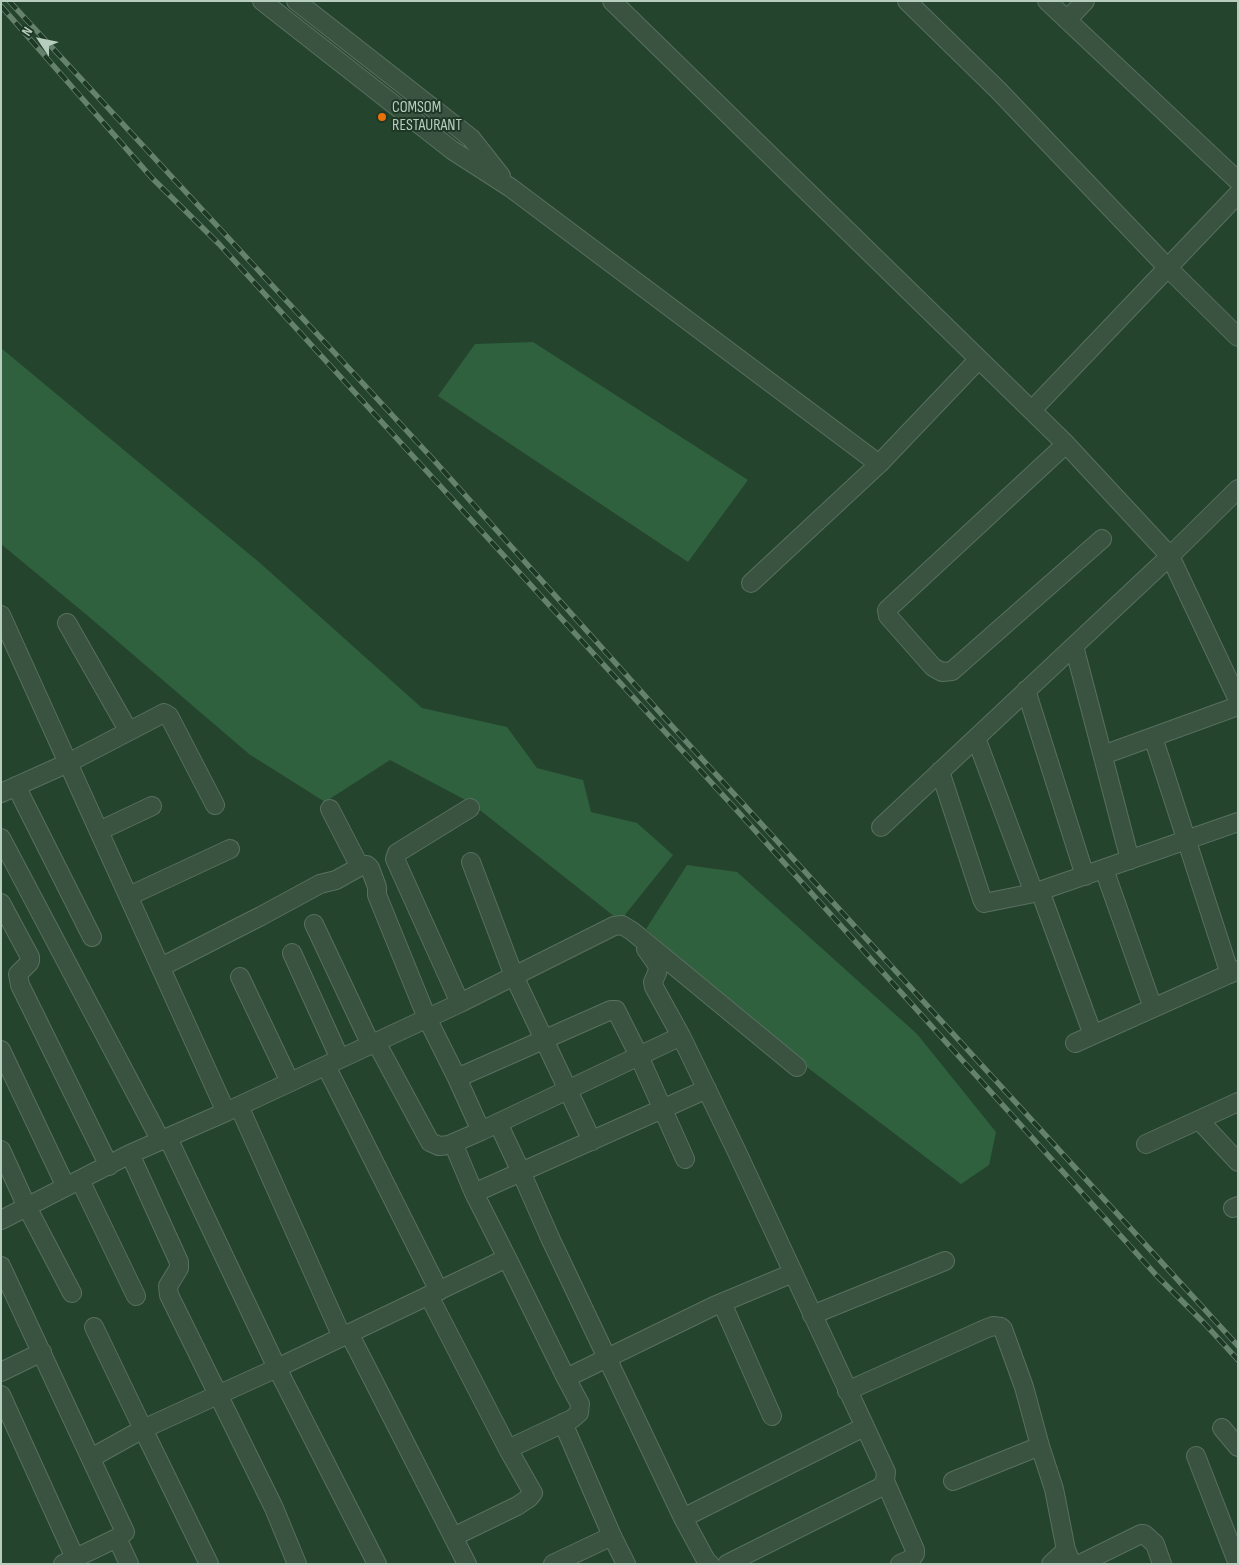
<!DOCTYPE html>
<html>
<head>
<meta charset="utf-8">
<style>
  body { margin:0 }
  #map { position:relative; width:1239px; height:1565px; overflow:hidden; background:#25442d; font-family:"Sofia Sans Condensed",sans-serif }
  canvas { display:block }
  .frame { position:absolute; inset:0; border:2px solid #b7cdbe; pointer-events:none }
  .north { position:absolute; left:15px; top:15px; width:50px; height:50px; -webkit-text-stroke:4px #1e3826; paint-order:stroke; rotate:304deg; font-size:14px; font-weight:700; line-height:20px; text-align:center; color:#b7cdbe }
  .north::after { content:''; display:block; margin:auto; width:18px; height:22px; background:#b7cdbe; clip-path:polygon(50% 0,100% 100%,50% 72%,0 100%) }
</style>
</head>
<body>
<div id="map">
<canvas width="1239" height="1565"></canvas>
<div class="frame"></div>
<div class="north">N</div>
</div>
<script>
const c = document.querySelector('canvas').getContext('2d');
c.lineJoin = 'round';
function fill(path, color) { c.fillStyle = color; c.fill(path, 'evenodd'); }
const toPath = rows => new Path2D(rows.map(r => 'M' + r).join(''));
function trace(path, color, width, dash) { c.strokeStyle = color; c.lineWidth = width; c.lineCap = dash ? 'butt' : 'round'; c.setLineDash(dash || []); c.stroke(path); }
function write(font, color, halo, rows, align = 'center') {
  c.font = font + ' "Sofia Sans Condensed",sans-serif'; c.lineWidth = 4; c.setLineDash([]); c.textBaseline = 'middle'; c.strokeStyle = halo; c.fillStyle = color; for (const [text, x, y, turn = 0] of rows) {
    c.save(); c.translate(x, y); c.rotate((+turn || 0) * Math.PI / 180); c.textAlign = isNaN(turn) ? turn : align; if (halo) c.strokeText(text, 0, 0); c.fillText(text, 0, 0); c.restore();
  }
}
fill(toPath([
  [533,342,748,480,688,562,438,396,475,344],
  [1,348,260,563,422,708,507,727,537,768,583,780,591,812,637,823,673,855,620,921,471,803,390,760,325,802,249,754,88,616,1,544],
  [687,865,737,872,917,1034,996,1132,989,1165,961,1184,787,1052,646,929]
]), '#2f613e');
const minor = toPath([
  [262,1,452,150,511,188,879,464],
  [296,1,471,138,501,176],
  [612,1,1066,444,1170,556,1238,700],
  [907,1,998,90,1167,267,1238,337],
  [1047,1,1238,181],
  [1067,20,1085,1],
  [1032,410,1238,194],
  [1066,444,889,608,887,610,888,616,933,667,942,672,952,671,1102,539],
  [751,583,879,464,979,359],
  [1,615,226,1112],
  [67,623,128,730],
  [1074,646,1130,860],
  [1026,690,1085,876],
  [1153,737,1230,974],
  [976,738,1034,893],
  [1103,755,1238,706],
  [940,771,982,899,984,903,1034,893,1238,822],
  [16,786,92,937],
  [1,793,68,763,164,713,169,716,215,805],
  [330,809,360,867],
  [881,827,1170,556,1238,489],
  [99,831,152,806],
  [1,838,161,1141],
  [471,862,514,976,592,1141],
  [1104,869,1153,1008],
  [1040,891,1093,1035],
  [129,896,230,849],
  [1,903,30,957,30,961,29,963,18,974,20,985,109,1166],
  [314,924,371,1045],
  [646,949,658,966,657,973,653,982,654,987,681,1036,737,1152,886,1472,885,1481,881,1487,727,1564],
  [292,953,340,1059],
  [161,967,261,916,320,884,336,880,363,865,367,865,370,868,377,887,377,895,427,1018,457,1078,481,1131],
  [240,977,290,1082],
  [460,1003,395,859,397,853,470,808],
  [376,1042,430,1142,439,1146,449,1145,481,1131,681,1036],
  [1075,1043,1238,970],
  [1,1050,66,1187],
  [326,1066,439,1291],
  [457,1078,611,1010,616,1010,639,1056,685,1159],
  [239,1106,342,1337],
  [1199,1120,1238,1162],
  [498,1123,521,1172,551,1240,683,1518,707,1562,710,1564],
  [168,1138,277,1368,143,1429,209,1564],
  [453,1143,474,1193],
  [1146,1144,1238,1102],
  [1,1150,27,1207,72,1293],
  [130,1154,179,1262,179,1268,168,1286,169,1295,274,1508,297,1564],
  [80,1180,136,1296],
  [1233,1208,1238,1206],
  [1,1220,130,1154,226,1112,460,1003,614,926,622,925,632,931,797,1067],
  [507,1258,566,1378,580,1404,579,1413,572,1419,508,1449],
  [1,1266,125,1532,117,1538,63,1564],
  [429,1296,508,1449,533,1493,529,1498,517,1506,453,1537],
  [722,1303,772,1416],
  [812,1315,945,1261],
  [349,1333,467,1564],
  [1,1372,42,1352],
  [566,1378,714,1306,793,1273],
  [847,1391,985,1329,993,1326,1001,1327,1003,1329,1024,1387,1040,1446,1054,1489,1066,1550,1072,1564],
  [1,1395,75,1558],
  [563,1423,612,1536],
  [1222,1428,1238,1447],
  [1196,1456,1238,1564],
  [91,1458,143,1429,94,1327],
  [885,1481,915,1550,915,1554,911,1559,900,1564],
  [953,1481,1040,1446],
  [683,1518,864,1427],
  [117,1538,129,1564],
  [377,1564,277,1368,507,1258,474,1193,707,1089],
  [553,1564,612,1536,626,1564],
  [1051,1564,1066,1550],
  [1080,1564,1141,1534,1144,1534,1155,1544,1162,1564]
]);
trace(minor, '#58705f', 20);
trace(minor, '#3a5341', 18);
const rail = toPath([
  [9,1,431,457,672,726,1238,1346],
  [1,6,152,178,219,244,741,815,1157,1276,1204,1323,1238,1360]
]);
trace(rail, '#65826d', 5.5);
trace(rail, '#1e3826', 4, [11]);
for (const [x, y, r, color] of [
  [382,117,5,"#e8710a"]
]) { const dot = new Path2D(); dot.arc(x, y, r, 0, 2 * Math.PI); c.fillStyle = color; c.fill(dot); trace(dot, '#1e3826', 2); }
write('16px', '#b7cdbe', '#1e3826', [
  ["COMSOM",392,108],
  ["RESTAURANT",392,126]
], 'left');
</script>
</body>
</html>
